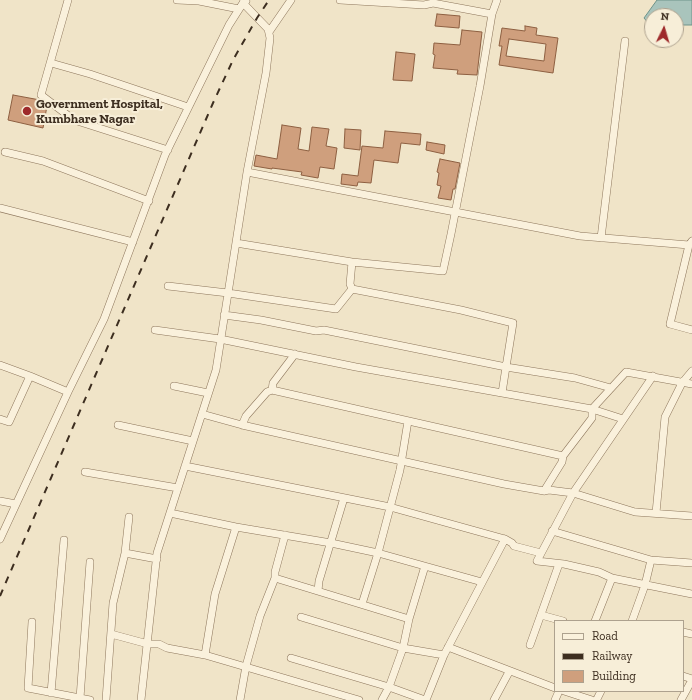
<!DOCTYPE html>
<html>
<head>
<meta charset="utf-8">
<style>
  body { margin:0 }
  #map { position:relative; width:692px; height:700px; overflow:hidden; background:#f0e4c8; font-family:"Zilla Slab",serif }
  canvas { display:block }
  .legend { position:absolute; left:554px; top:620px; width:130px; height:72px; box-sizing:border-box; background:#f7eed8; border:1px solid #ada18e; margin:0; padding:5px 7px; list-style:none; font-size:12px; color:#3d2e20 }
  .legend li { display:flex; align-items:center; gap:8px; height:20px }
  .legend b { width:20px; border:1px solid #ada18e }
  .north { position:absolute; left:644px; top:8px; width:40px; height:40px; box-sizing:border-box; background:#f7eed8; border:1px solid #ada18e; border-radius:50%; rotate:5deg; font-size:11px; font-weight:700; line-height:16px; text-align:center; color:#3d2e20 }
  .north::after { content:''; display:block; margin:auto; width:14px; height:18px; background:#9e2a2b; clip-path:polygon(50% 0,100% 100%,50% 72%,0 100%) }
</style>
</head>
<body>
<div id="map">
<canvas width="692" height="700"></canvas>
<ul class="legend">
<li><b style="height:5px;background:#faf1dc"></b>Road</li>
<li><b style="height:5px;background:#3d2e20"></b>Railway</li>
<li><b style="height:11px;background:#cf9f7d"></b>Building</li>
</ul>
<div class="north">N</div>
</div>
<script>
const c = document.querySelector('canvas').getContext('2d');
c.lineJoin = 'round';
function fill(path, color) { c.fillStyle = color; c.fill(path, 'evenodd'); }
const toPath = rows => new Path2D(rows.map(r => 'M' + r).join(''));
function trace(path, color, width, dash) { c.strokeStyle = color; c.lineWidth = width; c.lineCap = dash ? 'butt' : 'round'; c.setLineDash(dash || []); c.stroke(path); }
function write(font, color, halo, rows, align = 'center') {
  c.font = font + ' "Zilla Slab",serif'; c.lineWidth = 4; c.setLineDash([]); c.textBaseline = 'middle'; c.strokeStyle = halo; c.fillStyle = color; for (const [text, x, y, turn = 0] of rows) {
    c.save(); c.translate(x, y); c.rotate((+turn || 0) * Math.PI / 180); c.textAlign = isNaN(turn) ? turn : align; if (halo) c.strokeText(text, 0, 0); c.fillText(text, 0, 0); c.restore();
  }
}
const water = toPath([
  [657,0,692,0,692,25,676,25,676,16,652,16,652,25,650,25,644,18,657,0]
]);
fill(water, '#a9c4bc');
trace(water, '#6f938a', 1);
const building = toPath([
  [437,14,460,16,459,28,435,26,437,14],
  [525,26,537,28,536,35,558,38,553,73,499,65,502,46,499,46,502,28,525,31,525,26],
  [509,39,546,44,544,61,506,56,509,39],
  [462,30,482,32,477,75,457,74,458,70,433,68,435,55,433,54,434,43,460,45,462,30],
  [396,52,415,54,412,81,393,80,396,52],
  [13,95,40,100,47,106,43,128,8,120,13,95],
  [282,125,301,128,298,149,309,151,312,127,329,129,326,146,337,148,334,169,320,167,318,178,301,175,302,172,272,168,272,169,254,166,256,155,277,159,282,125],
  [345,129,361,130,360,150,344,148,345,129],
  [385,131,421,134,420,145,401,143,398,163,374,160,371,183,358,182,357,186,341,184,342,174,358,176,362,146,383,148,385,131],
  [427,142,445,145,444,154,426,150,427,142],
  [440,159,460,163,455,189,453,189,451,200,438,198,441,186,437,185,439,173,437,172,440,159]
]);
fill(building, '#cf9f7d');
trace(building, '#8d5f41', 1);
const minor = toPath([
  [68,0,41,95,74,120,168,150],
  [177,0,199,1,239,9],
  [340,0,424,5,433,3,492,14,497,0],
  [269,32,291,0],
  [51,63,90,74,188,107],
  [5,152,43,161,149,201],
  [247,172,580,236,689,245],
  [0,208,133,242],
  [601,238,625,41],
  [692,241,689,245,670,324,692,330],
  [236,243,352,262,443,271,451,234,480,86,492,14],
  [352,262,350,284,352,289],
  [168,286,228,293,336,309,352,289],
  [224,315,261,320,316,331,324,330,506,367,513,323,461,310,352,289],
  [155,330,220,339,356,367,592,409,626,372,692,384],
  [0,365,30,376,68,392],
  [653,376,573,493,537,561,564,564,599,572,612,578,692,594],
  [174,386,208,393],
  [272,390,273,383,295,354],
  [502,393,506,367,575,378,611,388],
  [202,414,242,425,504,484,544,491,549,490,573,493,635,512,692,516],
  [0,419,9,422,30,376],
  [118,425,193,441],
  [242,425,246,416,267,392,272,390,563,456],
  [185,466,390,507,505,539,512,543,514,546,541,553],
  [85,472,178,488],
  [544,491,562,462,563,456,592,418,592,409,623,419],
  [0,501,16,504],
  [170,513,236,527,331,543,378,553,482,582],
  [656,513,665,417,682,383,692,371],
  [552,531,651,560,692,563],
  [0,539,68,392,104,319,165,155,229,25,243,3,246,1],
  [125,553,157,559],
  [275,578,409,619],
  [318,591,319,581,344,498],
  [362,604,378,553,400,470,408,421],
  [541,615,563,621],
  [301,617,403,648,444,655],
  [595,621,612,578],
  [632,621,645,585,651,560],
  [32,622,28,688,90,700],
  [683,632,692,634],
  [111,634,148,644,159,644,167,648,205,655,359,700],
  [530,645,559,564],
  [448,647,555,688],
  [205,655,215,594,236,527],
  [291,658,389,687,425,700],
  [683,676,692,679],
  [564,691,592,700],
  [51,693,64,540],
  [80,698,90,562],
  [597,699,601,691],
  [106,700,113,603,125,553,129,517],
  [141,700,157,553,216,370,247,172,266,73,270,38,268,29,243,3,244,0],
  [240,700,246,666,260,616,275,578,275,572,285,535],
  [382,700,389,687,403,648,409,619,425,566],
  [426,700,444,655,505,539],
  [494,700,509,672],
  [555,700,559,691],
  [681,700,692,680]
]);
trace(minor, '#8d765c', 8);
trace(minor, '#faf1dc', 7);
trace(toPath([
  [0,596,213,103,233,60,257,18,269,0]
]), '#3d2e20', 2, [7, 7]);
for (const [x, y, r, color] of [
  [27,111,5,"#9e2a2b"]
]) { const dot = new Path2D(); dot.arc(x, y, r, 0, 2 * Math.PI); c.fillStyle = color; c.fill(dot); trace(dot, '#f7eed8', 1.5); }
write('bold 13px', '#3d2e20', '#f7eed8', [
  ["Government Hospital,",36,104],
  ["Kumbhare Nagar",36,119]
], 'left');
</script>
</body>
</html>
